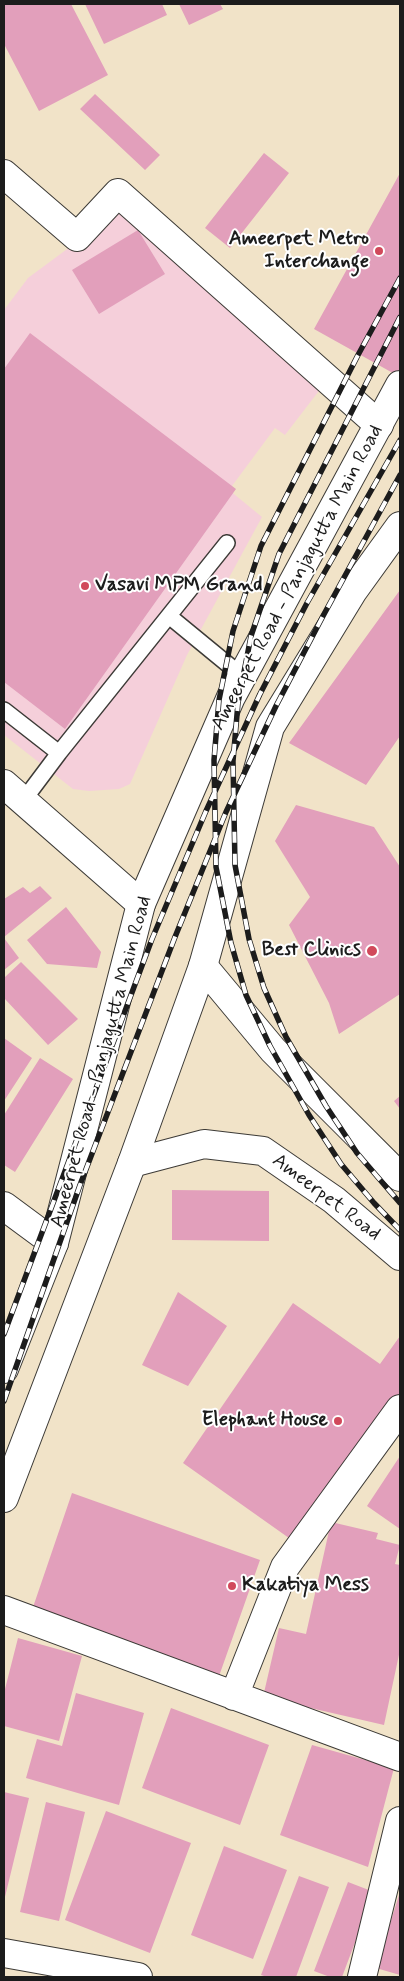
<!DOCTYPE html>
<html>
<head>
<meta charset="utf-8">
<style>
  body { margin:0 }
  #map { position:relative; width:404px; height:1981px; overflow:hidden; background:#f1e3c8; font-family:Mynerve,sans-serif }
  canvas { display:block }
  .frame { position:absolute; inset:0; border:5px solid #1c1c1c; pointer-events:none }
</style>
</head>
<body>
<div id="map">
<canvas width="404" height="1981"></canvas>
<div class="frame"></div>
</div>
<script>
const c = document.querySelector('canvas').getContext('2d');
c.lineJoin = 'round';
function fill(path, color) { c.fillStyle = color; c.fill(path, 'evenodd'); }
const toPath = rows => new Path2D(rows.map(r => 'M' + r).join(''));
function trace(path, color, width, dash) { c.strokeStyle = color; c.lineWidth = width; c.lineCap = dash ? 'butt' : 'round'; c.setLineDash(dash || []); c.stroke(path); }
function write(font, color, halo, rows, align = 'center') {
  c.font = font + ' Mynerve,sans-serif'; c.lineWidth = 4; c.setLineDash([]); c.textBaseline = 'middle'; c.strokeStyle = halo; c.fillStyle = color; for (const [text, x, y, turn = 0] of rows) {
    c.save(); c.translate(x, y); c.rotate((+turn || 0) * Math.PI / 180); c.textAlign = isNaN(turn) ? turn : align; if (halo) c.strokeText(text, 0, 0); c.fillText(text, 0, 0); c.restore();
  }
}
fill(toPath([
  [118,198,325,383,285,435,275,428,229,490,262,517,187,655,130,784,119,789,89,791,73,789,4,735,4,310,28,278,78,241]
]), '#f5cfda');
fill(toPath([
  [4,4,71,4,108,75,39,111,4,44],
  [85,4,162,4,167,15,104,44],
  [179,4,220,4,223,9,189,25],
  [95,94,160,155,145,170,80,109],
  [264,153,289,173,230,248,205,228],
  [400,173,400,377,314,329],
  [138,230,165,274,99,314,72,270],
  [30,333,236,489,65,729,4,682,4,369],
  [400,590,400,736,366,785,289,743],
  [296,805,374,827,400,867,400,994,339,1034,329,1003,289,925,310,897,275,841],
  [40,886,52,898,4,937,4,899,23,887,30,893],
  [66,907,101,952,97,968,47,964,27,940],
  [4,938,19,958,4,970],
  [21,962,78,1019,48,1045,4,998,4,978],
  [4,1038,32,1058,4,1101],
  [40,1058,73,1079,15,1172,4,1165,4,1115],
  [400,1096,400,1109,394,1101],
  [172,1190,269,1191,269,1241,172,1240],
  [178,1292,227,1326,188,1386,142,1365],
  [293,1303,380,1364,400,1336,400,1395,296,1543,183,1463],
  [400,1456,400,1529,367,1506],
  [72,1493,260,1560,218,1679,31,1613],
  [331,1522,378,1533,376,1539,400,1545,395,1564,400,1565,400,1650,384,1725,263,1697,279,1628,306,1634],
  [18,1638,82,1656,59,1741,4,1726,4,1693],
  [76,1693,144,1713,119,1805,26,1778,37,1739,62,1746],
  [171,1708,269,1745,240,1825,142,1788],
  [312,1745,394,1768,368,1867,280,1835],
  [4,1792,29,1798,4,1901],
  [46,1802,85,1812,59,1921,20,1912],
  [106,1811,191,1843,150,1953,65,1920],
  [224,1846,287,1870,253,1959,191,1935],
  [299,1876,329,1887,296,1977,267,1977,261,1975],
  [348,1882,374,1892,342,1977,330,1977,314,1971],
  [400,1892,400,1975,376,1968]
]), '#e29fbb');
const service = toPath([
  [169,616,242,676],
  [4,710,59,753,227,543],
  [23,801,59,753]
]);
const minor = toPath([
  [4,174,77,237,118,193,379,425],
  [4,1206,54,1243],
  [4,1610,400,1757],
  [234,1696,285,1567,400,1409],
  [4,1953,138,1977],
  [362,1977,400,1821]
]);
const tertiary = toPath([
  [4,784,141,904]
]);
const secondary = toPath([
  [203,966,273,1050,400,1177],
  [132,1163,204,1144,263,1151,334,1200,400,1256]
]);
const trunk = toPath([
  [4,1369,54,1243,141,904,231,697,400,385],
  [4,1498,132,1163,203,966,270,727,353,591,400,526]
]);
trace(service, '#3c3a36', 18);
trace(minor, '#3c3a36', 30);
trace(tertiary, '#3c3a36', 30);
trace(secondary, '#3c3a36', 30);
trace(trunk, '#3c3a36', 30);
trace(service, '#fff', 15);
trace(minor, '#fff', 28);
trace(tertiary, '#fff', 28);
trace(secondary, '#fff', 28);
trace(trunk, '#fff', 28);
const rail = toPath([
  [400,278,358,355,261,546,233,631,219,700,214,760,216,867,231,943,246,995,270,1046,309,1115,341,1164,374,1203,400,1230],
  [400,317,279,554,251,636,238,703,233,761,235,865,249,939,264,988,286,1037,326,1106,357,1153,400,1203],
  [4,1334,152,939,206,811,260,694,307,603,400,440],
  [4,1401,80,1185,175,937,226,812,276,706,323,616,400,475]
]);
trace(rail, '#1c1c1c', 5.5);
trace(rail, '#fff', 4, [11]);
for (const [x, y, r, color] of [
  [379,251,5,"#d1495b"],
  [85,586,5,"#d1495b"],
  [372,951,6,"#d1495b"],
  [338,1421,5,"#d1495b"],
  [232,1586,5,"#d1495b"]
]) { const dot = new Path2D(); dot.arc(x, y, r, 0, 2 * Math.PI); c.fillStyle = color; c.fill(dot); trace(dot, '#fff', 2); }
write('bold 20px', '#1c1c1c', '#fff', [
  ["Ameerpet Metro",369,240],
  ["Interchange",369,263],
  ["Vasavi MPM Grand",95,586,"left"],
  ["Best Clinics",361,951],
  ["Elephant House",328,1421],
  ["Kakatiya Mess",242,1586,"left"]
], 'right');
write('20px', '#1c1c1c', '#fff', [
  ["Ameerpet Road - Panjagutta Main Road",298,578,-62],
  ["Ameerpet Road - Panjagutta Main Road",102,1062,-75],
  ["Ameerpet Road",326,1198,37]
]);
</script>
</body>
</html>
